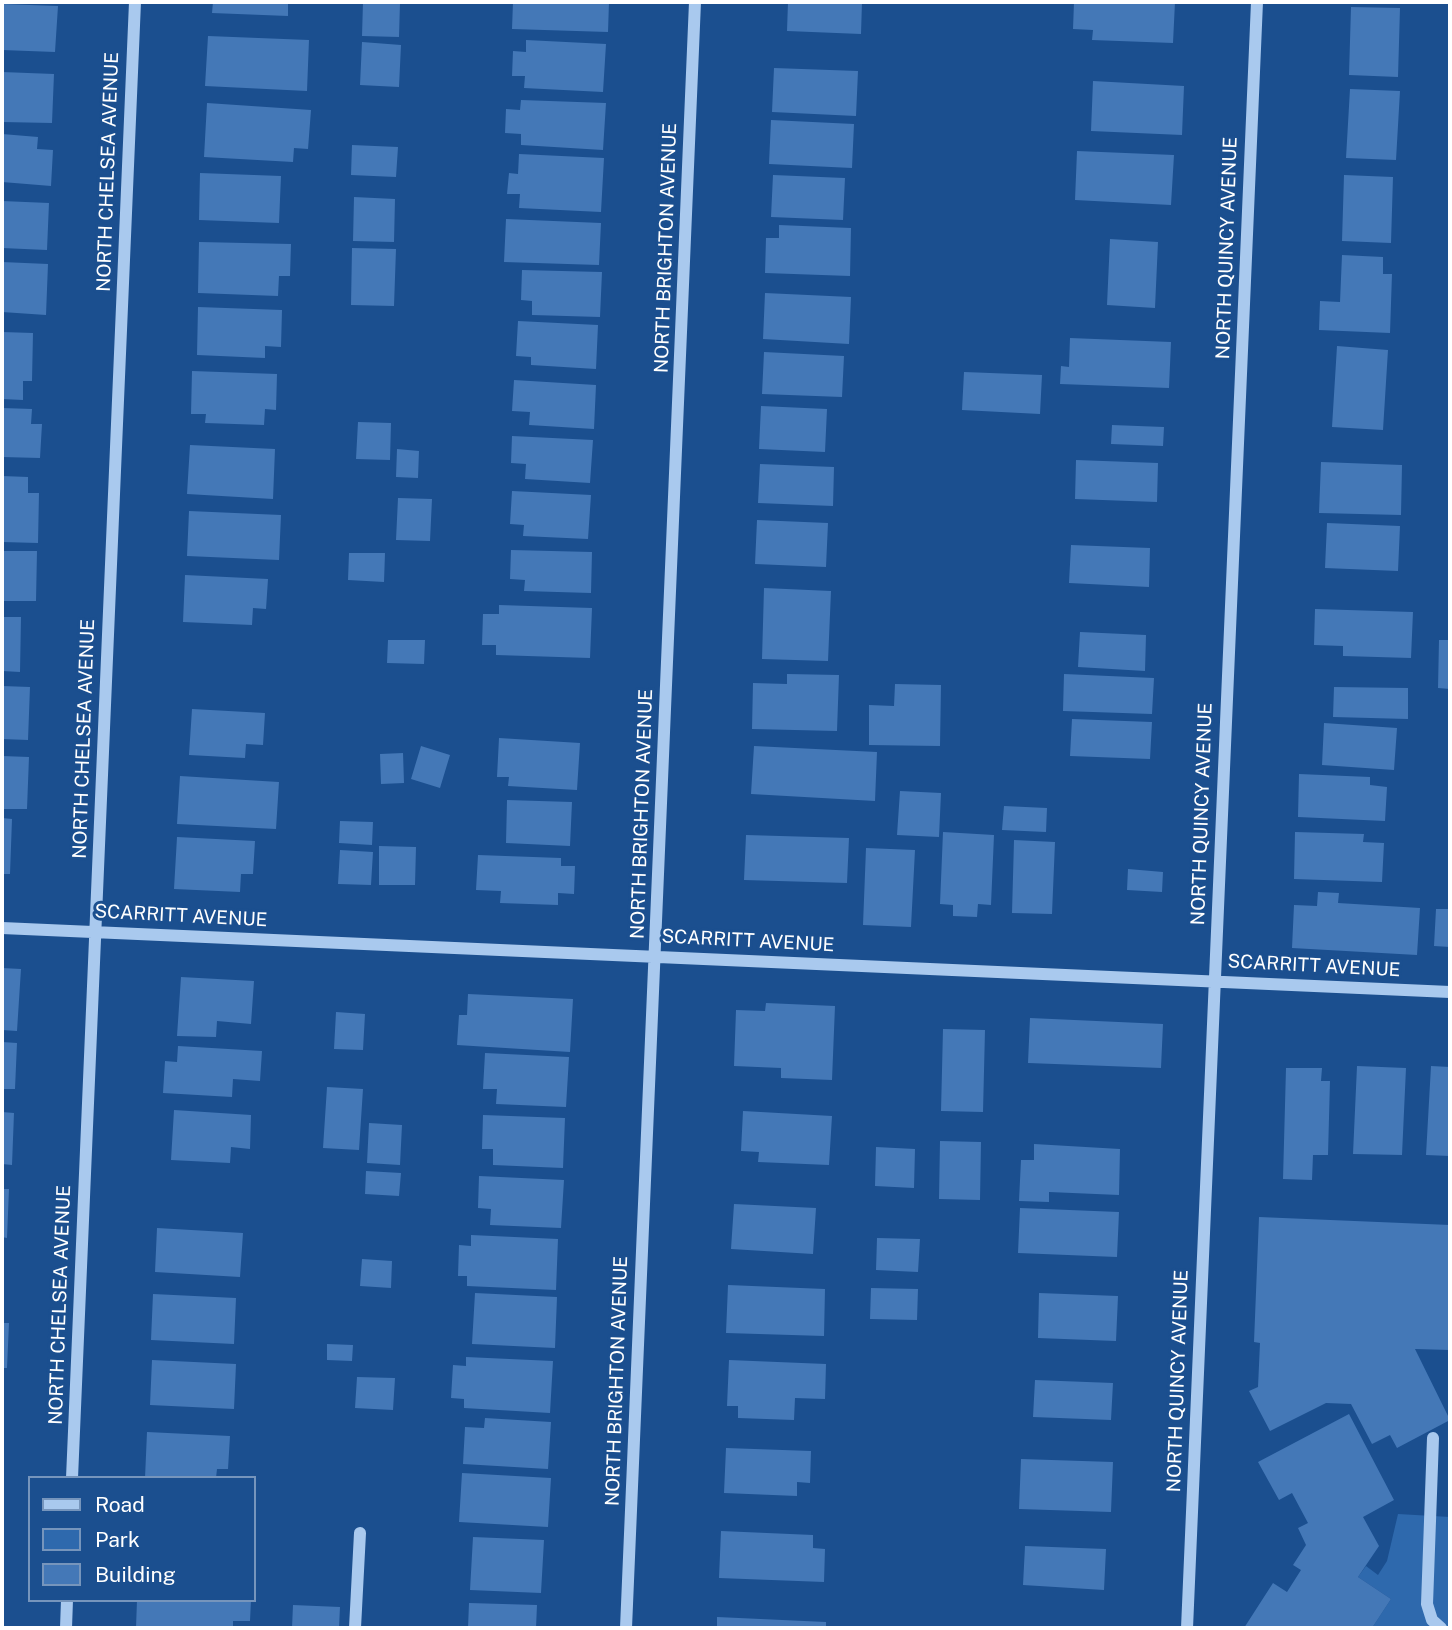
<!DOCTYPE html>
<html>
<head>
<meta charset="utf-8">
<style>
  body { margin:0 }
  #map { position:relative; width:1452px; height:1630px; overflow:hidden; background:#1b4f8f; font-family:"Public Sans",sans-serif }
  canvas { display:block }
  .frame { position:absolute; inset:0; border:4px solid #fff; pointer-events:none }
  .legend { position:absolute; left:28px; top:1476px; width:228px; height:126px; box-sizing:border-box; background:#1b4f8f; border:2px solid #7695bc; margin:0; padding:9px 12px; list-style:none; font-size:21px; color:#fff }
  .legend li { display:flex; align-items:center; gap:14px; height:35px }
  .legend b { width:35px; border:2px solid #7695bc }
</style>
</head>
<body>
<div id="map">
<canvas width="1452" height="1630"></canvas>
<div class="frame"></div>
<ul class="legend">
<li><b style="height:9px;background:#a9c9ee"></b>Road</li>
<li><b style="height:19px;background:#2e69ad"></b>Park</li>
<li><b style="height:19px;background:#4478b7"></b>Building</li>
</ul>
</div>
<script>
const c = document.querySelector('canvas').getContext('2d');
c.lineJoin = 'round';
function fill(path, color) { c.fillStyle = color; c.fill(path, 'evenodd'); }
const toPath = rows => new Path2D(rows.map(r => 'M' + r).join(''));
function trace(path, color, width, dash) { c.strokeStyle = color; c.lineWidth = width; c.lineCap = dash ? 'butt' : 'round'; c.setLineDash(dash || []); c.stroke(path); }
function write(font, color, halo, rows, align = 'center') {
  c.font = font + ' "Public Sans",sans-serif'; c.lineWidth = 6; c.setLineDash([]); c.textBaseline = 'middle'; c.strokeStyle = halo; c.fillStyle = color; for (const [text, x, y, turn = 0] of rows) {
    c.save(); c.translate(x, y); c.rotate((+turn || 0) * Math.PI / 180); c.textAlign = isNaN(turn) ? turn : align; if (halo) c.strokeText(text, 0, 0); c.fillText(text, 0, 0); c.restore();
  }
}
fill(toPath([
  [1398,1514,1450,1517,1450,1628,1372,1628,1391,1599,1358,1577,1366,1566,1378,1575,1387,1561]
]), '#2e69ad');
fill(toPath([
  [213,2,288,2,288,16,212,13],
  [363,2,400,3,399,37,362,36],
  [513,2,609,2,608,32,512,29],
  [788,2,862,2,861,34,787,31],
  [1074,2,1175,2,1173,43,1092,40,1093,30,1073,29],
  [2,4,58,6,55,52,2,50],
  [1351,7,1400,8,1398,77,1349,75],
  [208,36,309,40,307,91,205,86],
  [526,40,606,44,603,92,524,88,525,76,512,76,513,51,526,52],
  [362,42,401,45,399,87,360,85],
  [774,68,858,71,856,116,772,112],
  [2,72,54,74,52,123,2,122],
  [1093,81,1184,86,1182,135,1091,131],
  [1350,89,1400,91,1396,160,1346,158],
  [521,100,606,103,603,150,521,145,521,134,505,133,506,109,520,110],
  [207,103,311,110,308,149,294,148,293,162,204,157],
  [771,120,854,124,852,168,769,164],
  [2,134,38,137,37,149,53,150,51,186,2,182],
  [352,145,398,147,396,177,351,175],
  [1077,151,1174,155,1171,205,1075,200],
  [519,154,604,158,601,212,519,208,520,194,507,194,509,173,518,174],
  [200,173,281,176,279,223,199,220],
  [773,175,845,178,843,220,771,217],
  [1344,175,1393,177,1391,243,1342,241],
  [354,197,395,199,394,242,353,241],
  [2,201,49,203,47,250,2,248],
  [506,219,601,223,599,265,504,262],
  [779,225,851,228,850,276,765,273,766,238,779,238],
  [1110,239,1158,242,1155,308,1107,305],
  [199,242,291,244,290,276,279,276,278,296,198,293],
  [352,248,396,249,394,306,351,305],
  [1342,255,1383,257,1383,274,1392,274,1390,333,1319,330,1320,301,1340,302],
  [2,262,48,264,46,315,2,312],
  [522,270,602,272,600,317,532,315,532,301,521,300],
  [765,293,851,297,849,344,763,339],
  [198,307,282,310,281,347,265,346,265,358,197,355],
  [518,321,598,325,596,369,531,365,531,357,516,356],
  [2,332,33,333,32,381,23,381,23,400,2,399],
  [1070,338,1171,342,1169,388,1060,384,1061,366,1069,367],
  [1337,346,1388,350,1383,430,1332,427],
  [764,352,844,356,842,397,762,394],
  [192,371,277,374,276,410,265,409,264,425,205,423,206,414,191,414],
  [964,372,1042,375,1040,414,962,410],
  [514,380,596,385,594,429,529,425,530,412,512,411],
  [761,406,827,409,825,452,759,449],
  [2,408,32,409,31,424,42,424,40,458,2,457],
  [358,422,391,423,390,460,356,459],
  [1112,425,1164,427,1163,446,1111,444],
  [512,436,593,440,590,483,525,479,526,464,511,463],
  [190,445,275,449,273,499,187,494],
  [397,449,419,451,418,478,396,477],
  [1076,460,1158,463,1157,502,1075,499],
  [1321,462,1402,465,1401,515,1319,513],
  [760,464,834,467,833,506,758,503],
  [2,476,28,477,28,493,39,493,38,543,2,542],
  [512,491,591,495,588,539,523,536,524,525,510,524],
  [398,498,432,499,430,541,396,540],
  [189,511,281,515,279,560,187,556],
  [757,520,828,523,826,567,755,564],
  [1327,523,1400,526,1398,571,1325,568],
  [1071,545,1150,548,1149,587,1069,583],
  [511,550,592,552,591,593,524,591,525,580,510,579],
  [2,551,37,551,36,601,2,601],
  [349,553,385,553,384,582,348,580],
  [185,575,268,579,266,609,253,608,252,625,183,622],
  [764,588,831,591,828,661,762,659],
  [499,605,592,608,590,658,496,655,496,645,482,645,483,614,499,614],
  [1315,609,1413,612,1411,658,1343,656,1343,646,1314,645],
  [2,617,21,617,20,672,2,671],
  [1080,632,1146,635,1145,671,1078,667],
  [388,640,425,640,424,664,387,663],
  [1439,640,1450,640,1450,689,1438,688],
  [787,674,839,675,837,731,752,729,753,683,787,684],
  [1064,674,1154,678,1152,714,1063,711],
  [895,684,941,685,940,746,869,745,869,705,894,706],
  [2,686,30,687,28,740,2,739],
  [1334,687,1408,688,1408,719,1333,717],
  [192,709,265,713,263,745,246,744,245,758,189,755],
  [1072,719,1152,722,1150,759,1070,756],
  [1324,723,1397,728,1394,770,1322,765],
  [499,738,580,743,577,790,508,786,509,777,497,777],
  [421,746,450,755,440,788,411,779],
  [754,746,877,752,875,801,751,794],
  [403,753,404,783,381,784,380,754],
  [2,756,29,757,27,809,2,809],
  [1299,774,1370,777,1370,785,1387,787,1385,821,1298,817],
  [180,776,279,782,276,829,177,824],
  [900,791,941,793,939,837,897,835],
  [507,800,572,802,570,846,506,843],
  [1004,806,1047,808,1046,832,1002,830],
  [2,818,12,819,10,874,2,874],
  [340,821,373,822,372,845,339,843],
  [943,832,994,835,991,905,978,904,977,917,953,916,953,905,940,904],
  [1295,832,1364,834,1363,842,1384,843,1382,882,1294,879],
  [746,835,849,838,847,883,744,880],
  [177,837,255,841,253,874,241,874,240,892,174,889],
  [1014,840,1055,842,1052,914,1012,913],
  [379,846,416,847,415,885,379,885],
  [866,848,915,850,911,927,863,925],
  [340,850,373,852,371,885,338,884],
  [478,855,561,858,561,866,575,866,574,894,558,893,558,905,500,903,501,891,476,890],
  [1128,869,1163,872,1162,892,1127,890],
  [1318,892,1339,893,1338,903,1420,908,1417,955,1292,948,1294,905,1317,906],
  [1436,909,1450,909,1450,947,1434,946],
  [2,968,21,969,17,1031,2,1030],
  [181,977,254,981,251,1024,217,1021,216,1037,177,1036],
  [468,994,573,999,570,1052,457,1045,459,1015,467,1015],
  [766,1003,835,1006,832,1080,781,1078,781,1068,734,1066,736,1010,765,1011],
  [336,1012,365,1014,363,1050,334,1049],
  [1030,1018,1163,1024,1161,1068,1028,1063],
  [943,1029,985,1030,983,1112,941,1111],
  [2,1042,17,1043,15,1089,2,1089],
  [178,1046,262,1051,260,1081,233,1079,232,1097,163,1093,165,1061,177,1062],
  [485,1053,569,1057,566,1107,496,1104,497,1089,483,1089],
  [1357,1066,1406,1068,1402,1155,1353,1154],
  [1431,1066,1450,1067,1450,1156,1426,1155],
  [1286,1068,1322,1068,1321,1081,1330,1081,1328,1155,1313,1155,1312,1180,1283,1179],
  [327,1087,363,1089,359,1150,323,1148],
  [174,1110,251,1115,250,1149,231,1147,230,1163,171,1160],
  [743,1111,832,1116,829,1165,758,1162,759,1152,741,1151],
  [2,1112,14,1113,12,1165,2,1164],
  [483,1115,565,1118,563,1168,493,1165,493,1149,482,1149],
  [369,1123,402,1125,400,1165,367,1163],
  [940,1141,981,1142,980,1200,939,1199],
  [1034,1144,1120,1149,1119,1195,1049,1192,1049,1202,1019,1201,1021,1160,1034,1160],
  [876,1147,915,1149,914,1188,875,1186],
  [366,1171,401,1173,399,1196,365,1194],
  [479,1176,564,1180,561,1228,490,1225,491,1209,478,1208],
  [2,1189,9,1189,7,1238,2,1237],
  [734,1204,816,1208,813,1254,731,1249],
  [1020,1208,1119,1212,1117,1257,1018,1253],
  [1259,1217,1450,1225,1450,1350,1415,1349,1450,1420,1397,1448,1390,1435,1372,1444,1351,1404,1326,1403,1270,1431,1249,1391,1258,1387,1260,1343,1254,1342],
  [157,1228,243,1233,240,1277,155,1272],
  [471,1235,558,1239,556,1290,467,1286,467,1276,458,1276,459,1245,471,1246],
  [877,1238,920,1239,918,1272,876,1270],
  [362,1259,392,1261,391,1288,360,1286],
  [728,1285,825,1289,824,1336,726,1333],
  [871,1288,918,1289,917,1320,870,1319],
  [475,1293,557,1297,555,1348,472,1344],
  [1039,1293,1118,1296,1116,1341,1038,1338],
  [153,1294,236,1298,234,1344,151,1340],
  [2,1323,9,1323,7,1368,2,1368],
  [327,1344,353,1345,352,1361,327,1360],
  [466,1357,553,1361,550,1413,464,1408,464,1399,451,1398,453,1365,466,1366],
  [152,1360,236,1364,234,1409,150,1405],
  [729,1360,826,1364,825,1399,795,1398,794,1420,738,1418,738,1406,727,1406],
  [357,1377,395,1378,393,1410,355,1408],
  [1035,1380,1113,1383,1111,1420,1033,1417],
  [1349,1414,1394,1500,1363,1517,1379,1546,1358,1577,1391,1599,1372,1628,1244,1628,1273,1583,1287,1592,1301,1570,1293,1565,1306,1545,1298,1528,1308,1523,1292,1493,1279,1500,1258,1462],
  [485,1418,551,1422,548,1469,463,1464,465,1427,484,1428],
  [147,1432,230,1436,228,1469,217,1469,216,1478,145,1478],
  [726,1448,811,1451,810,1483,797,1482,797,1496,724,1493],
  [1021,1459,1113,1462,1111,1512,1019,1509],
  [462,1473,551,1478,548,1527,459,1522],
  [721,1531,813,1535,813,1548,825,1549,824,1582,719,1578],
  [473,1537,544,1540,541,1593,470,1590],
  [1025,1546,1106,1549,1104,1590,1023,1585],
  [137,1600,251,1600,250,1621,233,1621,233,1628,136,1628],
  [469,1603,537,1605,536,1628,468,1628],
  [293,1605,340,1607,339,1628,292,1628],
  [717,1617,826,1622,826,1628,717,1628]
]), '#4478b7');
trace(toPath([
  [2,928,1450,992],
  [1433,1438,1427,1604,1432,1620,1441,1628],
  [72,1478,135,2],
  [66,1628,67,1600],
  [355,1628,360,1533],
  [626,1628,695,2],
  [1187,1628,1257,2]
]), '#a9c9ee', 12);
write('19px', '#fff', '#1b4f8f', [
  ["NORTH CHELSEA AVENUE",108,172,-88],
  ["NORTH BRIGHTON AVENUE",666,248,-88],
  ["NORTH QUINCY AVENUE",1227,248,-88],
  ["NORTH CHELSEA AVENUE",84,739,-88],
  ["NORTH BRIGHTON AVENUE",642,814,-88],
  ["NORTH QUINCY AVENUE",1202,814,-88],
  ["SCARRITT AVENUE",181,916,3],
  ["SCARRITT AVENUE",748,941,3],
  ["SCARRITT AVENUE",1314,966,3],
  ["NORTH CHELSEA AVENUE",60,1305,-88],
  ["NORTH BRIGHTON AVENUE",617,1381,-88],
  ["NORTH QUINCY AVENUE",1178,1381,-88]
]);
</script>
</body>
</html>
